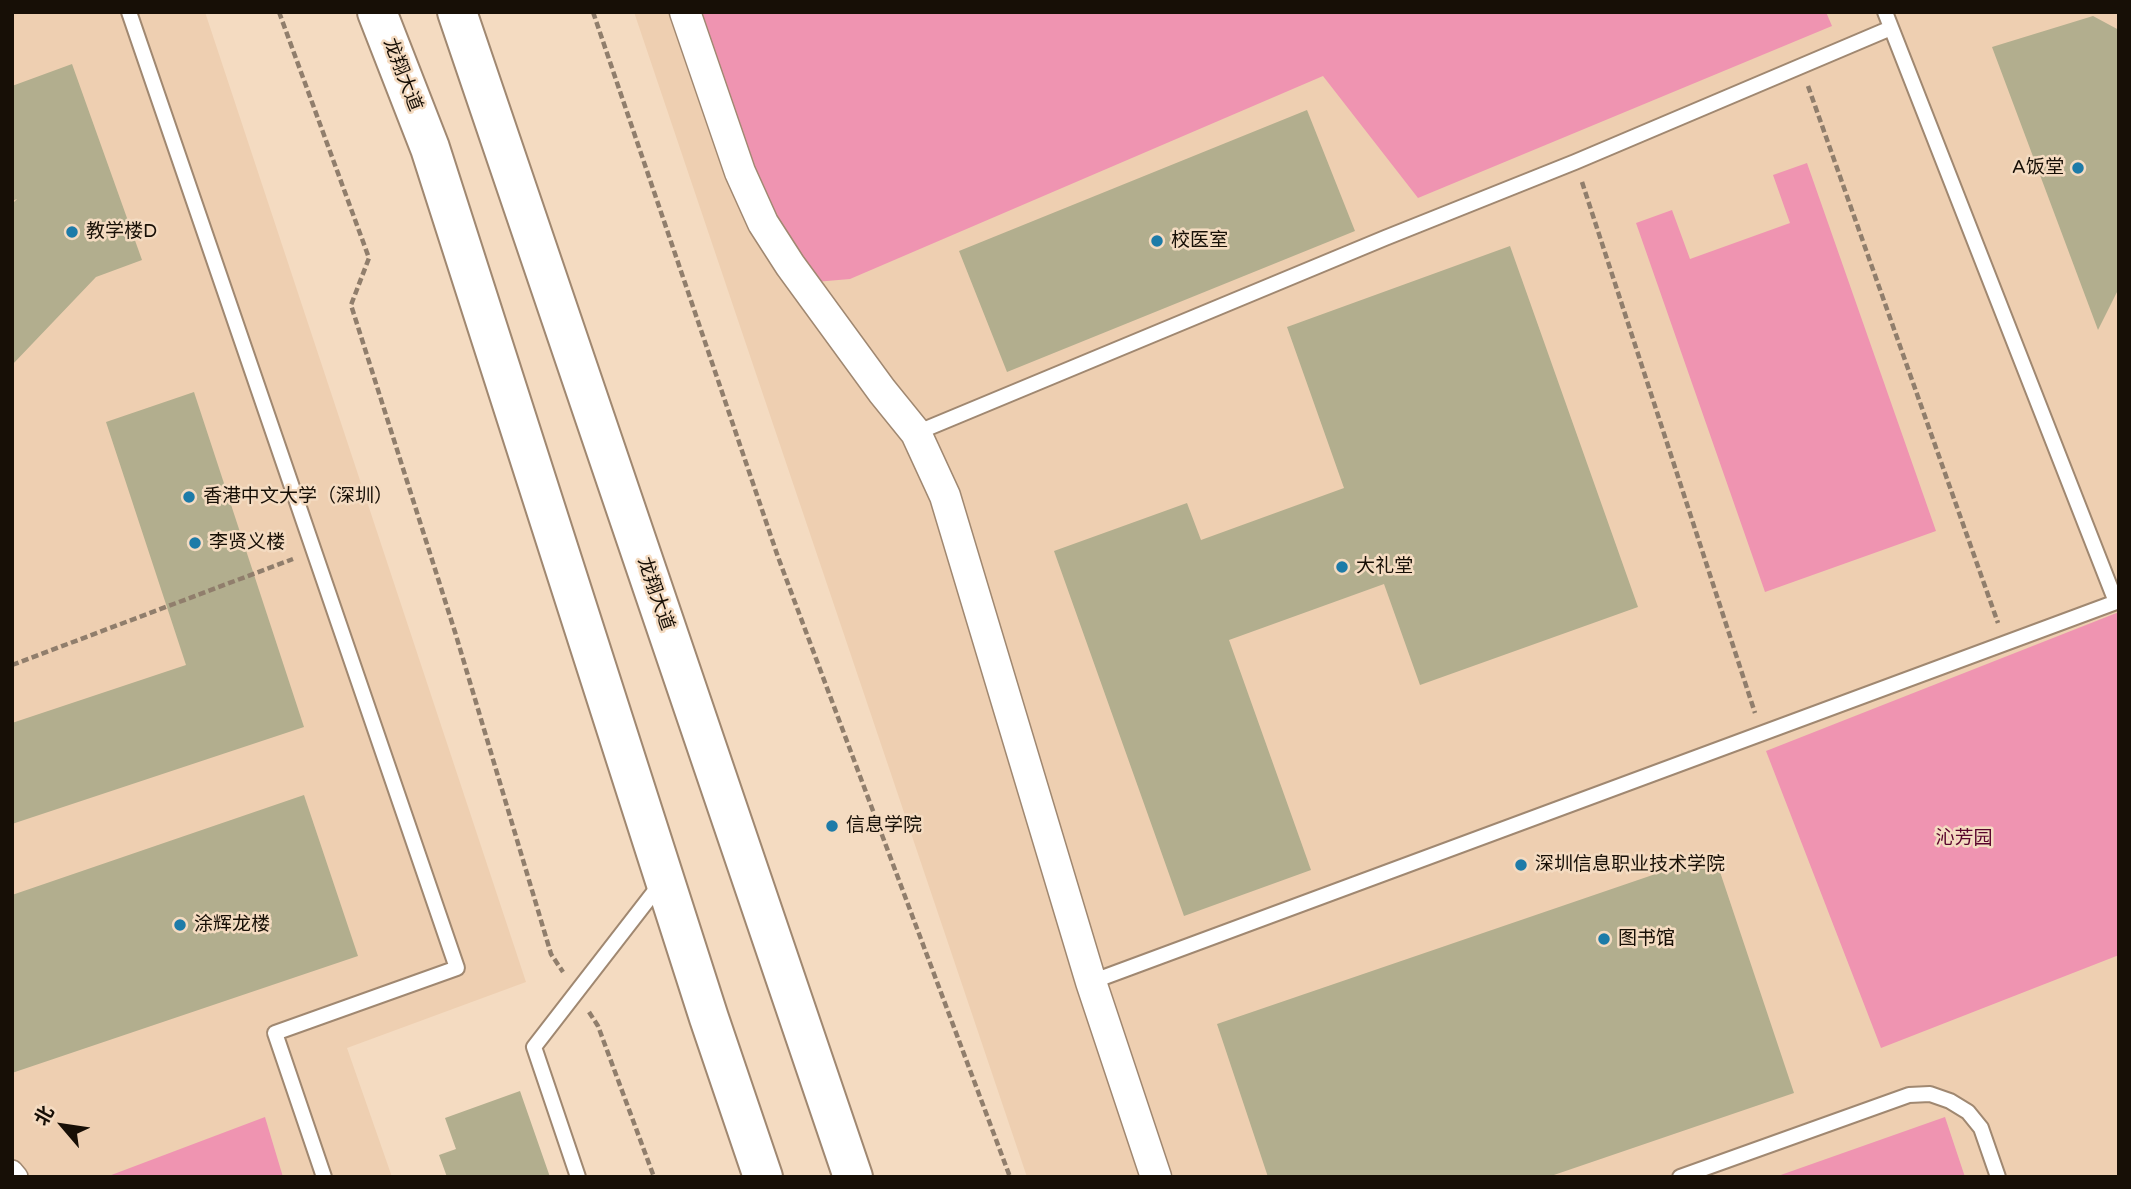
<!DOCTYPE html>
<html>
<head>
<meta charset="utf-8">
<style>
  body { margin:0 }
  #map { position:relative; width:2131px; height:1189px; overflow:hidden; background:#f4dbc1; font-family:"Varela Round","Noto Sans SC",sans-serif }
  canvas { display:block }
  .frame { position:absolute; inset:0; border:14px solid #170f06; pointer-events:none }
  .north { position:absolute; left:28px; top:1091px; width:70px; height:70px; -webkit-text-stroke:5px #f4dbc1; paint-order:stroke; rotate:299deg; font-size:19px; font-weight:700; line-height:28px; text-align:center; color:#170f06 }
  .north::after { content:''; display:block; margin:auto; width:24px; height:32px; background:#170f06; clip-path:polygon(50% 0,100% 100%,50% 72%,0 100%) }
</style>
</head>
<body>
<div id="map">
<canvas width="2131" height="1189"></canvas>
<div class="frame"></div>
<div class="north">北</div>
</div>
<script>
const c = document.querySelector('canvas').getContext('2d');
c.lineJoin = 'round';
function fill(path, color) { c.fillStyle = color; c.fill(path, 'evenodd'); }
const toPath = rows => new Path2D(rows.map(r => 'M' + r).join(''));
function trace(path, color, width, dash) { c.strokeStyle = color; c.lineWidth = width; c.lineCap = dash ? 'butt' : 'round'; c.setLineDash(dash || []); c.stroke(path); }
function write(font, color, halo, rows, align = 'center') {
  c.font = font + ' "Varela Round","Noto Sans SC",sans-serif'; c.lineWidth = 5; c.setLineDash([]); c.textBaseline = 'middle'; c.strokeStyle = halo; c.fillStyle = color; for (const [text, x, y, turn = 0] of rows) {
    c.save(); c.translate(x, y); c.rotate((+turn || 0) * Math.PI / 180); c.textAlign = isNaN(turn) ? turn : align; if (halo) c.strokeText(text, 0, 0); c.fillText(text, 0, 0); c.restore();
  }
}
fill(toPath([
  [12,12,205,12,526,982,347,1048,392,1177,12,1177],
  [634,12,2119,12,2119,1177,1027,1177]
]), '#eecfb1');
fill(toPath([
  [693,12,1826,12,1832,26,1418,198,1323,76,850,279,815,282,792,253,764,193],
  [1807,163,1936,531,1765,592,1636,223,1672,210,1690,259,1790,223,1773,175],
  [2119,612,2119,955,1881,1048,1766,751],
  [265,1117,283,1177,106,1177],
  [1945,1117,1965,1177,1775,1177]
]), '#ef94b1');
fill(toPath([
  [2093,16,2119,30,2119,288,2098,330,1992,47],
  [72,64,142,260,96,277,12,365,12,204,17,199,12,201,12,86],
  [1307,110,1355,231,1007,372,959,251],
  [1510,246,1638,607,1420,685,1384,584,1229,640,1311,870,1184,916,1054,551,1187,503,1201,540,1344,488,1287,327],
  [194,392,304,727,12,824,12,723,186,665,106,422],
  [304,795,358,956,12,1073,12,895],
  [1714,854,1794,1093,1548,1177,1268,1177,1217,1024],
  [520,1091,550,1177,447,1177,439,1155,456,1149,445,1118]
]), '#b2ae8e');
const service = toPath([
  [129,12,457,968,275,1033,324,1177],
  [1885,12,2116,602],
  [916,433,1385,238,1575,162,1891,28],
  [1091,982,2119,601],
  [578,1177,534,1047,661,883],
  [1680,1177,1909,1095,1930,1094,1950,1101,1968,1112,1981,1128,1998,1177]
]);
const pedestrian = toPath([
  [12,1171,17,1177]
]);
const minor = toPath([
  [685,12,740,172,763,223,790,265,882,391,916,433,945,496,1091,982,1156,1177]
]);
const primary = toPath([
  [377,12,430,148,709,1018,763,1177],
  [457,12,853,1177]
]);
trace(service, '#a08871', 18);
trace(pedestrian, '#a08871', 24);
trace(minor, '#a08871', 33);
trace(primary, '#a08871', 42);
trace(toPath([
  [279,12,369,258,351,305,455,632,551,954,563,972],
  [593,12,778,557,1010,1177],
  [1808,86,1998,623],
  [1582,182,1755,713],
  [12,665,293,559],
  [589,1012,598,1026,654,1177]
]), '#907e6c', 4.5, [7, 3.5]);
trace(service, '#fff', 14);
trace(pedestrian, '#fff', 21);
trace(minor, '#fff', 30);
trace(primary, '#fff', 38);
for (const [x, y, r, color] of [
  [2078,168,7,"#1d7ba8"],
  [72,232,7,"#1d7ba8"],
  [1157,241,7,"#1d7ba8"],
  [189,497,7,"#1d7ba8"],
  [195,543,7,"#1d7ba8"],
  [1342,567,7,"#1d7ba8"],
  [832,826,7,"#1d7ba8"],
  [1521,865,7,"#1d7ba8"],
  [180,925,7,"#1d7ba8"],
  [1604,939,7,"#1d7ba8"]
]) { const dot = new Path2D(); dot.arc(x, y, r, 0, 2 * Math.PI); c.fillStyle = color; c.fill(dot); trace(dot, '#f4dbc1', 2.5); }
write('19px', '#170f06', '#f4dbc1', [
  ["龙翔大道",402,75,69],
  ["龙翔大道",655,594,71]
]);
write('19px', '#170f06', '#f4dbc1', [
  ["A饭堂",2064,168,"right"],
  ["教学楼D",86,232],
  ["校医室",1171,241],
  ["香港中文大学（深圳）",203,497],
  ["李贤义楼",209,543],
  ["大礼堂",1356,567],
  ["信息学院",846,826],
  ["深圳信息职业技术学院",1535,865],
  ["涂辉龙楼",194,925],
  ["图书馆",1618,939]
], 'left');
write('19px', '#58022b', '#f4dbc1', [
  ["沁芳园",1964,839]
]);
</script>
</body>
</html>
